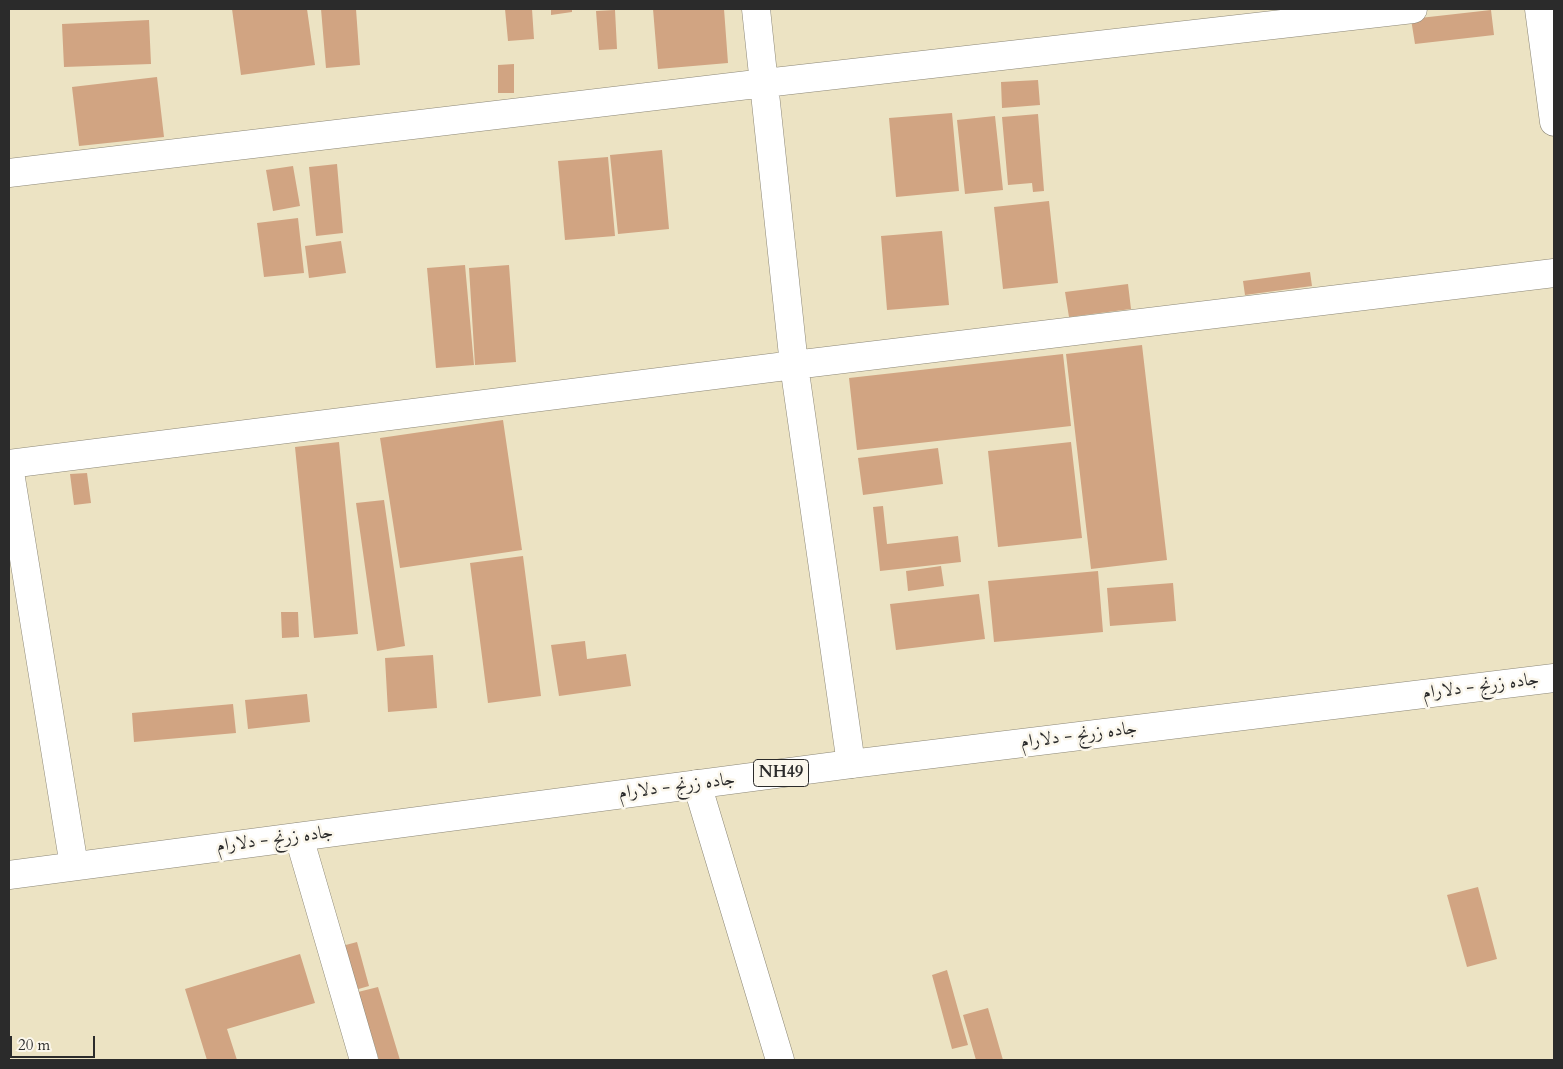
<!DOCTYPE html>
<html>
<head>
<meta charset="utf-8">
<style>
  body { margin:0 }
  #map { position:relative; width:1563px; height:1069px; overflow:hidden; background:#ece3c3; font-family:Cardo,serif }
  canvas { display:block }
  .frame { position:absolute; inset:0; border:10px solid #2b2b2b; pointer-events:none }
  .scale { position:absolute; left:10px; top:1036px; width:85px; height:22px; box-sizing:border-box; border:2px solid #2b2b2b; border-top:0; padding-left:6px; font-size:15px; line-height:18px; white-space:nowrap; color:#2b2b2b; -webkit-text-stroke:4px #fbf7ec; paint-order:stroke }
</style>
</head>
<body>
<div id="map">
<canvas width="1563" height="1069"></canvas>
<div class="frame"></div>
<div class="scale">20 m</div>
</div>
<script>
const c = document.querySelector('canvas').getContext('2d');
c.lineJoin = 'round';
function fill(path, color) { c.fillStyle = color; c.fill(path, 'evenodd'); }
const toPath = rows => new Path2D(rows.map(r => 'M' + r).join(''));
function trace(path, color, width, dash) { c.strokeStyle = color; c.lineWidth = width; c.lineCap = dash ? 'butt' : 'round'; c.setLineDash(dash || []); c.stroke(path); }
function write(font, color, halo, rows, align = 'center') {
  c.font = font + ' Cardo,Amiri,serif'; c.lineWidth = 5; c.setLineDash([]); c.textBaseline = 'middle'; c.strokeStyle = halo; c.fillStyle = color; for (const [text, x, y, turn = 0] of rows) {
    c.save(); c.translate(x, y); c.rotate((+turn || 0) * Math.PI / 180); c.textAlign = isNaN(turn) ? turn : align; if (halo) c.strokeText(text, 0, 0); c.fillText(text, 0, 0); c.restore();
  }
}
fill(toPath([
  [232,9,307,9,315,65,241,75],
  [321,9,356,9,360,65,326,68],
  [505,9,532,9,534,39,508,41],
  [551,9,572,9,572,12,551,15],
  [653,9,724,9,728,63,658,69],
  [615,10,617,49,599,50,596,11],
  [1491,10,1494,35,1415,44,1411,19],
  [149,20,151,64,64,67,62,24],
  [514,64,514,93,498,93,498,65],
  [157,77,164,137,79,146,72,87],
  [1038,80,1040,105,1002,108,1001,82],
  [952,113,959,191,896,197,889,118],
  [1038,114,1044,191,1033,192,1032,183,1008,185,1002,117],
  [995,116,1003,190,965,194,957,120],
  [662,150,669,229,618,234,610,155],
  [608,157,615,236,565,240,558,161],
  [337,164,343,233,316,236,309,167],
  [293,166,300,206,273,211,266,170],
  [1049,201,1058,283,1003,289,994,207],
  [298,218,304,273,264,277,257,223],
  [942,231,949,305,887,310,881,236],
  [341,241,346,273,309,278,305,246],
  [465,265,474,365,436,368,427,268],
  [509,265,516,362,475,365,469,268],
  [1310,272,1312,286,1245,295,1243,281],
  [1128,284,1131,309,1069,317,1065,292],
  [1142,345,1167,560,1091,569,1066,354],
  [1063,354,1071,426,857,450,849,378],
  [503,420,522,550,400,568,380,438],
  [339,442,358,634,314,638,295,447],
  [1071,442,1082,538,998,547,988,451],
  [938,448,943,484,863,495,858,458],
  [87,473,91,503,74,505,70,474],
  [384,500,405,646,377,651,356,503],
  [883,506,887,544,958,536,961,562,880,571,873,507],
  [523,556,541,696,488,703,470,563],
  [941,566,944,586,908,591,906,571],
  [1098,571,1103,632,994,642,988,581],
  [1173,583,1176,621,1110,626,1107,588],
  [979,594,985,639,896,650,890,604],
  [281,612,298,612,299,637,282,638],
  [585,641,587,659,626,654,631,686,559,696,551,645],
  [433,655,437,708,388,712,385,658],
  [307,694,310,722,248,729,245,700],
  [233,704,236,733,134,742,132,713],
  [1478,887,1497,959,1467,967,1447,895],
  [357,942,369,986,355,990,342,946],
  [300,954,315,1003,227,1029,237,1060,207,1060,185,989],
  [947,970,968,1045,952,1049,932,975],
  [378,987,400,1060,379,1060,358,992],
  [988,1008,1003,1060,976,1060,963,1015]
]), '#d1a482');
const minor = toPath([
  [756,9,794,365,851,764],
  [1539,9,1554,122],
  [9,173,765,83,1413,9],
  [9,464,794,365,1554,273],
  [9,466,74,866],
  [697,784,780,1060],
  [299,837,364,1060]
]);
const highway = toPath([
  [9,875,851,764,1554,678]
]);
trace(minor, '#8c8777', 29);
trace(highway, '#8c8777', 29);
trace(minor, '#fff', 28);
trace(highway, '#fff', 28);
for (const [x, y, w] of [
  [781,773,55]
]) { const box = new Path2D(); box.roundRect(x - w / 2, y - 13.5, w, 27, 4); c.fillStyle = '#fbf7ec'; c.fill(box); trace(box, '#2b2b2b', 1); }
write('bold 16px', '#2b2b2b', null, [
  ["NH49",781,773]
]);
write('18px', '#2b2b2b', '#fbf7ec', [
  ["جاده زرنج - دلارام",1481,687,-7],
  ["جاده زرنج - دلارام",1079,736,-7],
  ["جاده زرنج - دلارام",677,787,-7],
  ["جاده زرنج - دلارام",275,840,-7]
]);
</script>
</body>
</html>
